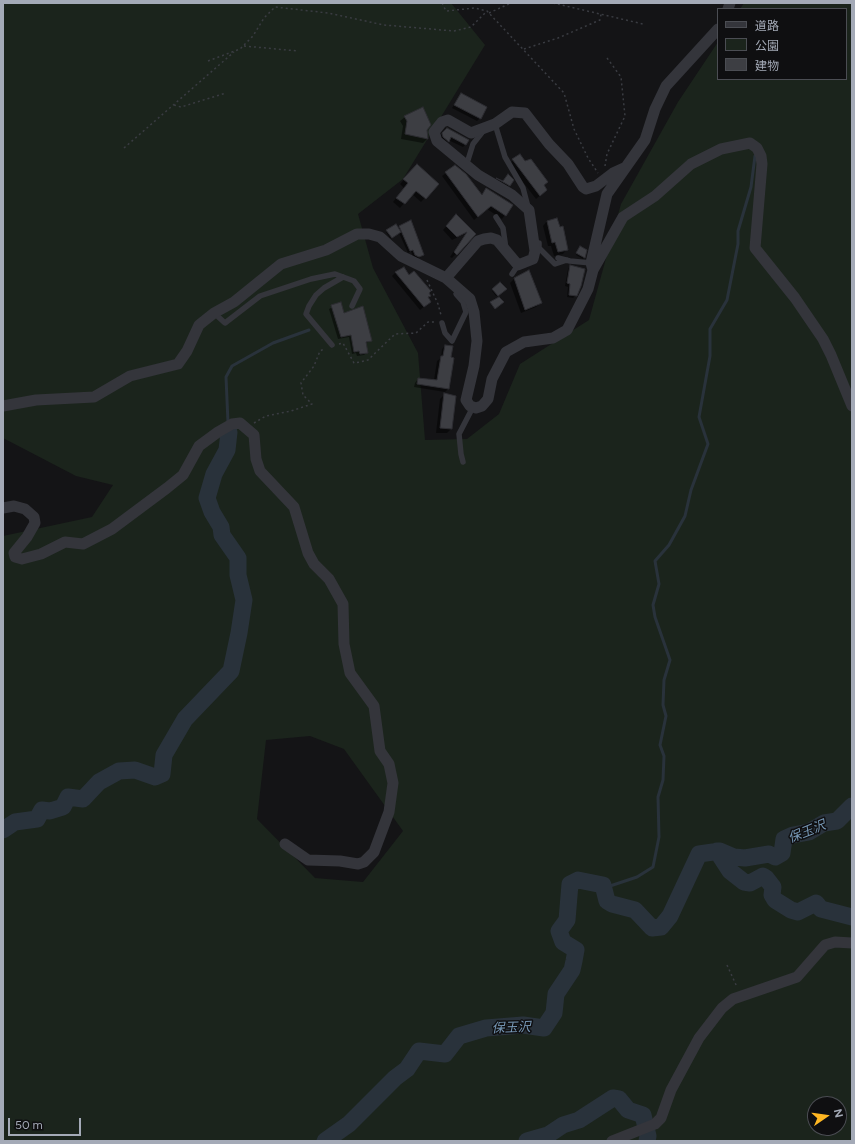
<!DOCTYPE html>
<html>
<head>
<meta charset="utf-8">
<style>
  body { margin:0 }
  #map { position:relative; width:855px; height:1144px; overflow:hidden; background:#141416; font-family:Figtree,"Noto Sans JP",sans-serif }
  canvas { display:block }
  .frame { position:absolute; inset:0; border:4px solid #a4aab7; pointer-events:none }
  .legend { position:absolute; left:717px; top:8px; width:130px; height:72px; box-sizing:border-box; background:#0f0f11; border:1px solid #4b4d53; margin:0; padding:5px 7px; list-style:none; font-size:12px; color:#a4aab7 }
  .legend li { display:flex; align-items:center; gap:8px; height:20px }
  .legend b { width:20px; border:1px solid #4b4d53 }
  .north { position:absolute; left:807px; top:1096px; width:40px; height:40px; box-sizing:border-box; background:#0f0f11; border:1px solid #4b4d53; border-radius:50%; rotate:77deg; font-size:11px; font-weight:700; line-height:16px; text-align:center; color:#a4aab7 }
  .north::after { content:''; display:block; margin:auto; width:14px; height:18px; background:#ffb722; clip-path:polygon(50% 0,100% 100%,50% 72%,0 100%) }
  .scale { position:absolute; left:8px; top:1118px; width:73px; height:18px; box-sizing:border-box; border:2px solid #a4aab7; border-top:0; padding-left:5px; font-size:12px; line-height:14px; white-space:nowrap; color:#a4aab7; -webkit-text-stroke:3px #0f0f11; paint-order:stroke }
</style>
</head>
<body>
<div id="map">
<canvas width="855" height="1144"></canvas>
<div class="frame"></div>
<ul class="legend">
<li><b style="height:5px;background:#34353b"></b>道路</li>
<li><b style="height:11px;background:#1b241c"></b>公園</li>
<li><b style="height:11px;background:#3d3e43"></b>建物</li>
</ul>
<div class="north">N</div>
<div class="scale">50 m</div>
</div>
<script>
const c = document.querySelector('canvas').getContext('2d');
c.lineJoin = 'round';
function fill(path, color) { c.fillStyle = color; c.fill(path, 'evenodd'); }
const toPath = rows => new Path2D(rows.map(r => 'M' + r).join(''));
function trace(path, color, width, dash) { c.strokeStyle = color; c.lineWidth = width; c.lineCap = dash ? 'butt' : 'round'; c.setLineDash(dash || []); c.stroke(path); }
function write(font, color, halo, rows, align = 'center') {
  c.font = font + ' Figtree,"Noto Sans JP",sans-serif'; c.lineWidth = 3; c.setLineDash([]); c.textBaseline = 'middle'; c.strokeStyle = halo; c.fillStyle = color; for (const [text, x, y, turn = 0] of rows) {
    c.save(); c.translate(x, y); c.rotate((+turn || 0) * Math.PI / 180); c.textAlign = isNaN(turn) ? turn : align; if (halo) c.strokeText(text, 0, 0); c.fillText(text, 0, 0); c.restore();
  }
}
fill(toPath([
  [3,3,451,3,485,45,403,179,358,214,373,268,418,353,425,440,467,439,499,414,520,364,589,320,621,204,678,102,718,42,718,79,846,79,846,9,740,9,744,3,852,3,852,1141,3,1141,3,536,92,517,113,485,76,476,3,438],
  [310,736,344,749,403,831,363,882,315,878,257,819,266,740],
  [815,1104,839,1104,839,1128,815,1128]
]), '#1b241c');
fill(toPath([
  [461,95,480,118,477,121,452,108],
  [405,117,426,130,427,139,423,143,401,139,403,126,400,121],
  [447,129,465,145,463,147,448,140,445,144,440,137],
  [519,155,543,186,542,194,536,199,509,164],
  [413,170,438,184,421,202,412,194,400,208,393,202,404,188,400,184],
  [446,173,481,196,487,189,505,215,502,219,487,209,474,220,442,176],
  [507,176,508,186,496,179,503,182],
  [452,220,475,234,452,258,450,257,465,234,452,240,443,230],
  [547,221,567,249,563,254,554,256,551,246,548,246,543,226],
  [400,227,423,255,421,257,416,259,413,257,411,251,408,253,399,233,390,238,386,232],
  [579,248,586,250,583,259,576,255],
  [570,266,584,269,576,295,573,298,567,297,568,287,565,286,568,269],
  [396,272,408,276,427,293,429,296,426,305,420,310,392,276],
  [514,279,541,303,536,307,521,313,510,283],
  [500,284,505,289,496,296,492,291],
  [340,303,343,314,371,340,365,344,367,352,364,355,357,356,356,353,352,354,349,337,338,339,329,309],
  [445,346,449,388,445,392,414,387,415,383,418,379,434,380,437,361,441,358,442,349],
  [444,395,451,429,447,433,436,433,440,399]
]), '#0007');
trace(toPath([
  [228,423,226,377,232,366,273,343,309,330],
  [604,888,637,877,653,867,659,837,658,797,663,780,664,756,660,745,666,716,663,705,664,680,670,660,655,617,653,605,659,584,655,561,669,545,685,516,691,490,708,444,699,417,710,356,710,329,727,300,738,244,738,231,751,187,755,156]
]), '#29323b', 3);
trace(toPath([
  [3,830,15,822,37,819,42,810,50,811,63,807,68,797,83,799,99,782,119,771,135,770,155,777,162,774,164,755,185,719,231,671,239,633,244,600,238,575,238,558,222,535,221,527,212,512,207,498,214,474,227,450,229,432],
  [717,851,730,871,744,882,750,883,763,876,766,878,773,887,772,895,775,900,791,910,798,912,816,903,821,909,852,917],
  [325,1141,349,1124,395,1078,407,1069,419,1051,445,1054,459,1036,486,1028,523,1025,544,1028,554,1013,556,994,572,970,574,961,576,950,563,942,559,931,567,920,570,884,578,880,603,885,607,901,612,904,635,910,652,928,661,927,670,916,699,854,720,851,734,857,745,858,769,854,775,857,782,853,784,839,793,835,809,832,824,823,837,821,852,806],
  [527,1141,548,1135,563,1125,579,1120,613,1098,619,1099,628,1110,643,1115,648,1136,647,1141]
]), '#29323b', 17);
const building = toPath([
  [461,93,487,107,481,119,454,105,461,93],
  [423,107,431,125,427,130,428,139,405,134,407,121,404,116,423,107],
  [447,128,469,140,466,145,451,137,449,142,443,137,442,133,447,128],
  [520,154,525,161,531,159,548,182,544,185,547,190,540,196,512,159,520,154],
  [417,164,439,184,426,199,416,191,405,204,396,198,408,183,403,179,417,164],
  [455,165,466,174,482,195,486,188,513,205,506,216,491,206,478,217,445,172,455,165],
  [508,174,514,180,510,186,496,178,503,181,508,174],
  [456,214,476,234,457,255,454,252,467,232,457,237,446,226,456,214],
  [557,218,560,227,563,226,568,250,558,252,555,242,552,243,547,221,557,218],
  [411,220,424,255,419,257,415,255,413,250,410,251,399,226,411,220],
  [396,224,401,232,392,238,386,230,396,224],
  [580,246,587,250,585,258,576,253,580,246],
  [570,265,585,269,581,286,577,296,569,295,570,284,567,283,570,265],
  [404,267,409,275,414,271,431,291,429,293,431,296,428,297,431,302,424,307,395,272,404,267],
  [529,270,542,303,525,310,514,278,529,270],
  [500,282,507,289,498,296,492,289,500,282],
  [499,297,504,302,495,309,490,302,499,297],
  [341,302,344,313,363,306,372,341,366,342,368,353,360,354,359,351,354,352,351,335,341,337,331,305,341,302],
  [445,345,453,346,451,357,454,358,449,389,417,384,418,378,437,380,441,356,443,356,445,345],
  [444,393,456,396,452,429,440,428,444,393]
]);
fill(building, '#3d3e43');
trace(building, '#2d2d32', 1);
trace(toPath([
  [442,3,446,11,475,8,487,11,564,93,574,129,588,158,598,173],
  [538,3,552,3],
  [553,3,643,24],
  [489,13,511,3],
  [244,46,298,51],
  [524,49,558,38,600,20,601,14],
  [208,61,240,49,253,36,264,18,275,7,328,13,384,25,454,31,471,27,487,11],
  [174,105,181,107,226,93],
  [124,148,234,52],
  [605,166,607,154,625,116,621,77,607,58],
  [427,280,438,304,441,315],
  [339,344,343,343,354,363,360,362,368,360,395,334,416,333,428,322,435,322],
  [254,423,266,416,291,411,312,404,303,395,301,383,314,366,320,351,324,349],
  [727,965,737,987]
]), '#3a3c42', 1.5, [2, 3]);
trace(toPath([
  [495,124,505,157,523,188,528,207],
  [463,164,468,160,473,144,484,130],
  [496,217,503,228,506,249],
  [539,243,539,248,555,264,567,260],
  [558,258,570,261,591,263],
  [512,274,518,265],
  [214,313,225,323,260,296,311,279,335,274,354,281,360,289,352,306],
  [442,323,445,333,452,341,466,312,463,302,456,294,459,291],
  [332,345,306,314,309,306,316,295,324,288,343,277],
  [463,462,461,454,459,434,473,407]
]), '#34353b', 5.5);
trace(toPath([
  [728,9,730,3],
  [593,270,591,263,607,194,645,140,655,109,666,86,718,29],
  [446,278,478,241,484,239,491,238,497,240,518,265,533,259,535,251,529,210,512,195,478,175,437,141,434,132,442,122,448,120,471,133,495,124,512,112,525,113,549,144,568,164,583,187,586,189,596,186,613,173,624,168],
  [3,406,36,400,94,397,130,376,178,364,187,351,199,325,214,313,234,302,281,264,326,250,357,234,369,234,380,237,401,256,446,278,470,299,474,312,477,341,474,366,466,400,470,406,476,408,482,406,488,399,492,379,506,352,524,342,553,338,567,330,588,289,593,270,623,217,655,196,691,164,721,149,750,143,757,148,761,156,762,164,755,248,795,298,823,339,831,355,852,406],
  [3,508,14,506,25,509,34,517,35,523,27,537,14,553,15,557,22,559,41,554,65,542,83,544,112,529,167,488,183,475,199,446,218,432,232,424,240,423,254,435,256,459,260,471,294,507,308,553,314,564,329,579,343,604,344,644,350,673,374,706,380,751,389,764,393,783,389,812,374,852,364,862,358,864,340,861,308,860,285,844],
  [612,1141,655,1124,661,1118,671,1090,699,1038,722,1008,733,999,797,977,825,945,835,942,852,943]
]), '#34353b', 11);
write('italic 13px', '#7798b6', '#0f0f11', [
  ["保玉沢",807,832,-22],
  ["保玉沢",511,1028,-2]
]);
</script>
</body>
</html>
